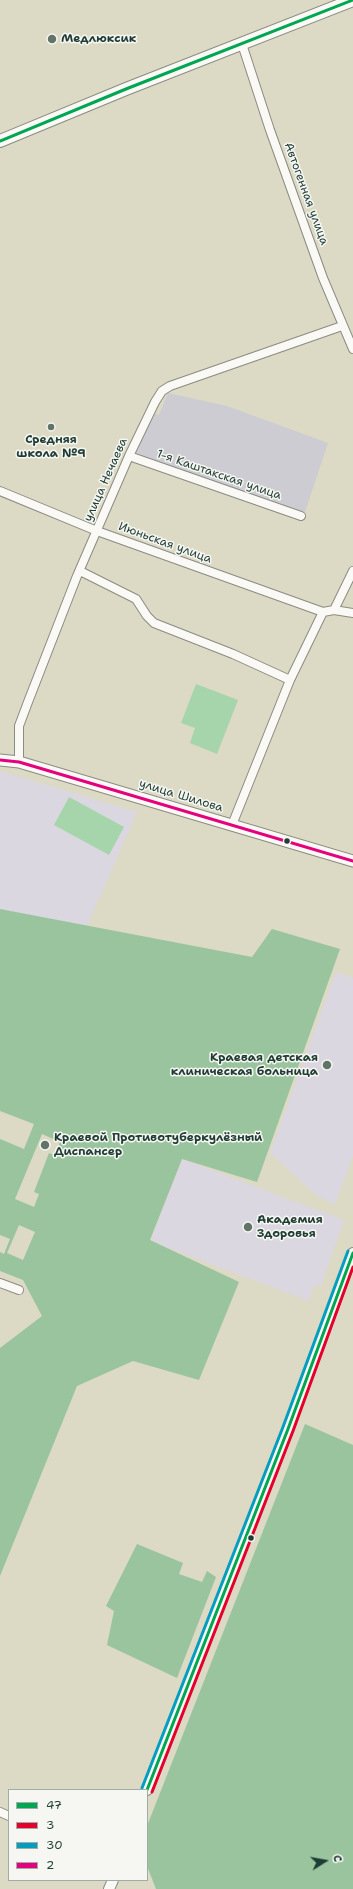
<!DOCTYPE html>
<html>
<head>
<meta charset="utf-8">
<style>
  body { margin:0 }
  #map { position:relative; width:353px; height:1889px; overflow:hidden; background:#dcd9c5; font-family:"Shantell Sans",sans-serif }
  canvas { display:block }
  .legend { position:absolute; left:8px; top:1789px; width:140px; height:92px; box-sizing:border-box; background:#f6f6f2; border:1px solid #a0aca6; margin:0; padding:5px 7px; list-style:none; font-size:12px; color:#1f3d34 }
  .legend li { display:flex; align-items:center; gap:8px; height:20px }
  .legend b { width:20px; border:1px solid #a0aca6 }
  .north { position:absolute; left:305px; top:1841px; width:40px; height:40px; -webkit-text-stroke:3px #f6f6f2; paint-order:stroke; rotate:79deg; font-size:11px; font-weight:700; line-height:16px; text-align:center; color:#1f3d34 }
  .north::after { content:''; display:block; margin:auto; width:14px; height:18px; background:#1f3d34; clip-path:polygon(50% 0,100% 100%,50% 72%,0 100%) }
</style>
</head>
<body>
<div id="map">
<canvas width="353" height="1889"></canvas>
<ul class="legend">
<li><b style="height:5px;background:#00a651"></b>47</li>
<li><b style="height:5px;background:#e4002b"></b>3</li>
<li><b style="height:5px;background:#039ebf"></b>30</li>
<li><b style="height:5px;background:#e5007d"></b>2</li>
</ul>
<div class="north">С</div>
</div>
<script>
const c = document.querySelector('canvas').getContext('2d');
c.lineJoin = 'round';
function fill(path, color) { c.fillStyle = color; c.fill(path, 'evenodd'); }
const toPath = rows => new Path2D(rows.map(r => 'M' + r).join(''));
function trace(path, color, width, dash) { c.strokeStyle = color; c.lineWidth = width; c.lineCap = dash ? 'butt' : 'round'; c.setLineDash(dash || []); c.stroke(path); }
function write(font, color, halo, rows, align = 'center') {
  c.font = font + ' "Shantell Sans",sans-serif'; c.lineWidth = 3; c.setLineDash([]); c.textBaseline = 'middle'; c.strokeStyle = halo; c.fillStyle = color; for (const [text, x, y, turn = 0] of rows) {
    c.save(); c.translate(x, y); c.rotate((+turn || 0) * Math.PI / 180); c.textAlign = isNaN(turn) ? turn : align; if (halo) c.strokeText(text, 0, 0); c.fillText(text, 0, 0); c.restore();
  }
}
fill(toPath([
  [0,771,137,812,83,935,0,919],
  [336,972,353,978,353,1156,335,1204,317,1196,270,1153],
  [182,1159,344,1220,321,1286,319,1285,313,1288,309,1301,150,1241]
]), '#dbd7e0');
fill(toPath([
  [168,393,227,406,328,443,305,512,223,485,136,453,153,413,159,415]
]), '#cdccd2');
fill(toPath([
  [196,684,238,700,217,754,190,743,195,728,181,723],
  [69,797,124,827,109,855,54,825]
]), '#a6d5ab');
fill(toPath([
  [0,909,252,957,272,929,340,949,257,1182,182,1159,150,1240,239,1282,199,1380,133,1361,77,1386,0,1576,0,1348,42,1316,23,1280,0,1271,0,1252,4,1254,10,1239,0,1235,0,1139,24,1149,34,1124,0,1111],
  [42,1134,60,1142,55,1155,49,1153,34,1192,39,1194,34,1207,15,1199],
  [19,1225,35,1232,23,1260,7,1253],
  [305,1424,353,1445,353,1889,156,1889,147,1866,147,1826],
  [137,1544,183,1563,179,1574,202,1582,207,1571,216,1577,177,1678,107,1645,114,1611,106,1606]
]), '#99c49e');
const minor = toPath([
  [242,44,270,130,323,278,353,349],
  [129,456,301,516],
  [0,491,97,531,323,612,334,610,353,613],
  [80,571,136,599,147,616,154,623,233,654,290,680],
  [334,610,353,571],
  [19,762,19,726,28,702,77,576,129,456,155,402,162,391,170,386,342,326],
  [232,825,290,680,323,612],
  [0,1283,19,1290],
  [0,1812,9,1816]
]);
const tertiary = toPath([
  [147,1790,288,1429,353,1253],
  [109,1889,113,1880]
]);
const secondary = toPath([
  [0,760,19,762,353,861]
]);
const primary = toPath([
  [0,141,126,89,353,0]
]);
trace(minor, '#898c81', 10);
trace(tertiary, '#898c81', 12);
trace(secondary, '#898c81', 13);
trace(primary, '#898c81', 14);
trace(minor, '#faf9f6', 8);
trace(tertiary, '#faf9f6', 10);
trace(secondary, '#faf9f6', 11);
trace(primary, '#faf9f6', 12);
trace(toPath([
  [0,141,126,89,353,0],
  [147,1790,288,1429,353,1253]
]), '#00a651', 3);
trace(toPath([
  [152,1792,293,1431,353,1267]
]), '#e4002b', 3);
trace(toPath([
  [142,1788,283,1427,348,1251]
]), '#039ebf', 3);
trace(toPath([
  [0,760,19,762,353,861]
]), '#e5007d', 3);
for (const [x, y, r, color] of [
  [52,39,5,"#617467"],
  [51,427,4,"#617467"],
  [287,841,3.5,"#1f3d34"],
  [327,1065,5,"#617467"],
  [45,1145,5,"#617467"],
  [248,1227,5,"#617467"],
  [251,1538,3.5,"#1f3d34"]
]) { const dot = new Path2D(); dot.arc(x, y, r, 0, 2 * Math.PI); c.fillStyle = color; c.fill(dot); trace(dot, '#f6f6f2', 1.5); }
write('bold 12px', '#1f3d34', '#f6f6f2', [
  ["Медлюксик",61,39],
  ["Средняя",51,440,"center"],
  ["школа №9",51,454,"center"],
  ["Краевая детская",318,1058,"right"],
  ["клиническая больница",318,1072,"right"],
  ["Краевой Противотуберкулёзный",54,1138],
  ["Диспансер",54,1152],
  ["Академия",257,1220],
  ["Здоровья",257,1234]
], 'left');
write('12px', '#1f3d34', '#f6f6f2', [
  ["Автогенная улица",306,194,70],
  ["1-я Каштакская улица",219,475,19],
  ["улица Нечаева",106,480,-66],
  ["Июньская улица",165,543,20],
  ["улица Шилова",181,796,17]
]);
</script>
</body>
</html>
